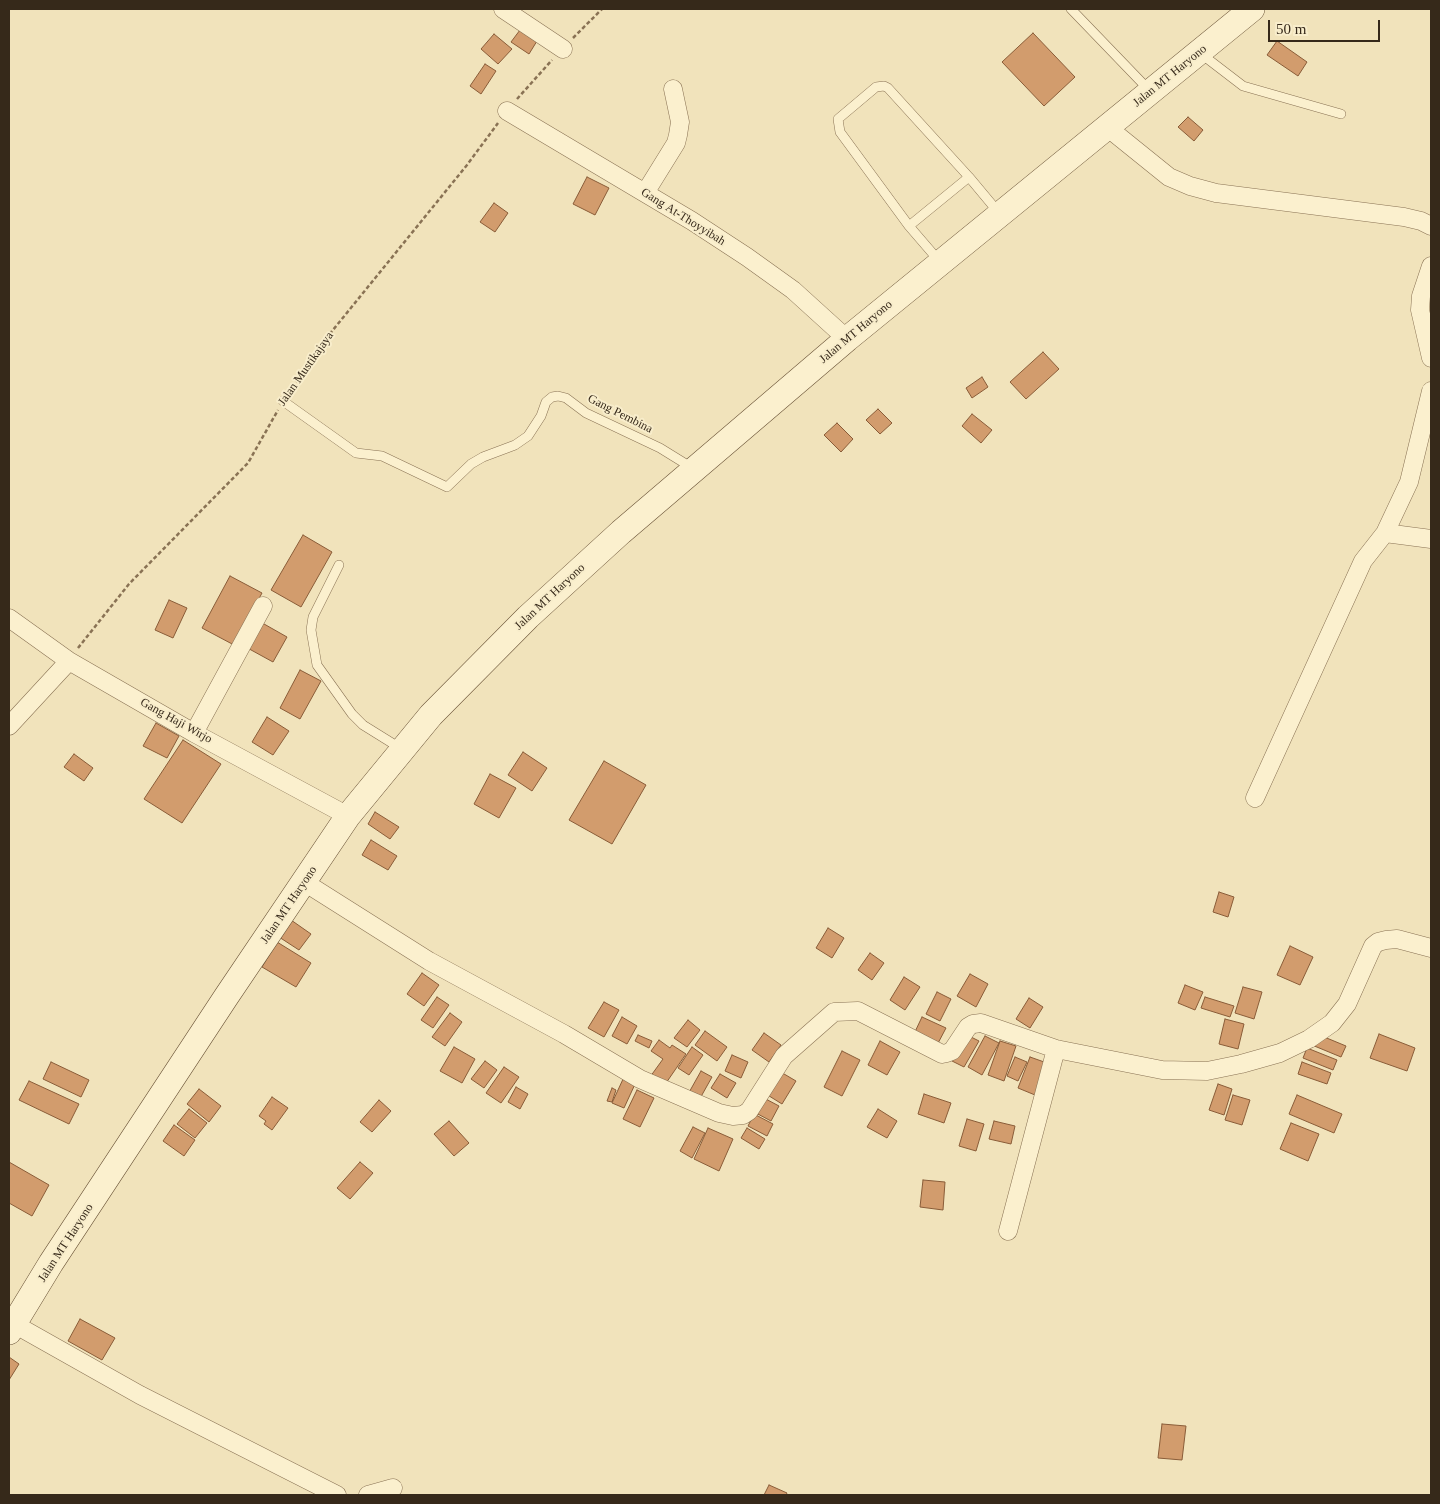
<!DOCTYPE html>
<html>
<head>
<meta charset="utf-8">
<style>
  body { margin:0 }
  #map { position:relative; width:1440px; height:1504px; overflow:hidden; background:#f1e3bb; font-family:Georgia,serif }
  canvas { display:block }
  .frame { position:absolute; inset:0; border:10px solid #36291a; pointer-events:none }
  .scale { position:absolute; left:1268px; top:20px; width:112px; height:22px; box-sizing:border-box; border:2px solid #36291a; border-top:0; padding-left:6px; font-size:15px; line-height:18px; white-space:nowrap; color:#36291a; -webkit-text-stroke:4px #f8edcb; paint-order:stroke }
</style>
</head>
<body>
<div id="map">
<canvas width="1440" height="1504"></canvas>
<div class="frame"></div>
<div class="scale">50 m</div>
</div>
<script>
const c = document.querySelector('canvas').getContext('2d');
c.lineJoin = 'round';
function fill(path, color) { c.fillStyle = color; c.fill(path, 'evenodd'); }
const toPath = rows => new Path2D(rows.map(r => 'M' + r).join(''));
function trace(path, color, width, dash) { c.strokeStyle = color; c.lineWidth = width; c.lineCap = dash ? 'butt' : 'round'; c.setLineDash(dash || []); c.stroke(path); }
function write(font, color, halo, rows, align = 'center') {
  c.font = font + ' Georgia,serif'; c.lineWidth = 4; c.setLineDash([]); c.textBaseline = 'middle'; c.strokeStyle = halo; c.fillStyle = color; for (const [text, x, y, turn = 0] of rows) {
    c.save(); c.translate(x, y); c.rotate((+turn || 0) * Math.PI / 180); c.textAlign = isNaN(turn) ? turn : align; if (halo) c.strokeText(text, 0, 0); c.fillText(text, 0, 0); c.restore();
  }
}
const building = toPath([
  [520,30,537,41,529,54,511,42,520,30],
  [1033,33,1075,77,1044,106,1002,62,1033,33],
  [494,34,512,49,498,64,481,49,494,34],
  [1277,41,1307,62,1298,76,1267,55,1277,41],
  [485,64,496,71,481,94,470,86,485,64],
  [1188,117,1203,130,1194,141,1178,127,1188,117],
  [587,177,609,188,595,215,573,204,587,177],
  [494,203,508,213,495,232,480,222,494,203],
  [1043,352,1059,369,1026,399,1010,382,1043,352],
  [982,377,988,387,972,398,966,388,982,377],
  [878,409,892,423,880,434,866,420,878,409],
  [972,414,992,430,981,443,962,426,972,414],
  [837,423,853,439,841,452,824,435,837,423],
  [303,535,332,552,301,607,271,590,303,535],
  [230,576,262,593,234,645,202,628,230,576],
  [169,600,187,608,173,638,155,630,169,600],
  [257,620,287,637,273,662,242,645,257,620],
  [300,670,321,681,300,719,280,708,300,670],
  [267,717,289,731,273,755,252,742,267,717],
  [156,723,179,736,167,758,143,746,156,723],
  [183,740,221,764,182,823,144,799,183,740],
  [523,752,547,768,532,791,508,775,523,752],
  [74,754,93,768,84,781,64,767,74,754],
  [604,761,646,785,612,844,569,820,604,761],
  [490,774,516,788,499,818,474,804,490,774],
  [375,812,399,827,390,839,368,824,375,812],
  [371,840,397,856,388,870,362,855,371,840],
  [1219,892,1234,897,1228,917,1213,912,1219,892],
  [291,920,311,934,299,950,279,937,291,920],
  [828,928,844,938,832,958,816,948,828,928],
  [277,942,311,963,296,987,262,967,277,942],
  [1290,946,1313,957,1300,985,1277,975,1290,946],
  [870,953,884,963,872,980,858,970,870,953],
  [422,973,439,985,424,1006,407,994,422,973],
  [970,974,988,984,976,1007,957,996,970,974],
  [904,977,920,987,905,1010,890,1000,904,977],
  [1185,985,1203,992,1195,1010,1178,1003,1185,985],
  [1243,987,1262,992,1254,1019,1235,1013,1243,987],
  [937,992,951,999,940,1021,926,1014,937,992],
  [437,997,449,1005,433,1028,421,1020,437,997],
  [1205,997,1234,1006,1230,1017,1201,1008,1205,997],
  [1029,998,1043,1007,1030,1028,1016,1019,1029,998],
  [604,1002,619,1010,604,1037,588,1028,604,1002],
  [450,1013,462,1022,445,1046,432,1037,450,1013],
  [622,1017,637,1026,627,1044,612,1036,622,1017],
  [922,1017,946,1028,936,1047,913,1036,922,1017],
  [1225,1019,1244,1024,1238,1049,1219,1044,1225,1019],
  [688,1020,700,1030,687,1047,674,1038,688,1020],
  [705,1031,727,1047,717,1061,695,1045,705,1031],
  [764,1033,781,1045,769,1062,752,1050,764,1033],
  [1317,1034,1346,1046,1341,1057,1312,1045,1317,1034],
  [1379,1034,1415,1048,1407,1071,1370,1058,1379,1034],
  [638,1035,652,1041,649,1048,635,1041,638,1035],
  [967,1035,979,1041,964,1067,952,1061,967,1035],
  [985,1036,999,1043,982,1075,968,1067,985,1036],
  [659,1040,670,1048,672,1045,686,1054,664,1086,650,1077,663,1059,651,1051,659,1040],
  [880,1041,900,1052,887,1075,868,1065,880,1041],
  [1000,1041,1016,1046,1004,1081,988,1075,1000,1041],
  [454,1047,475,1059,462,1083,440,1071,454,1047],
  [692,1047,703,1055,689,1075,678,1068,692,1047],
  [1307,1048,1337,1060,1333,1070,1303,1058,1307,1048],
  [842,1051,860,1060,842,1096,824,1087,842,1051],
  [732,1055,748,1062,741,1078,725,1071,732,1055],
  [1015,1057,1027,1062,1018,1081,1007,1076,1015,1057],
  [1030,1057,1047,1063,1035,1095,1018,1088,1030,1057],
  [485,1061,497,1070,484,1088,471,1079,485,1061],
  [51,1062,89,1080,81,1097,43,1079,51,1062],
  [1302,1062,1331,1073,1327,1084,1298,1074,1302,1062],
  [504,1067,519,1077,501,1103,486,1093,504,1067],
  [701,1071,712,1077,698,1102,687,1096,701,1071],
  [779,1071,796,1081,782,1104,766,1094,779,1071],
  [720,1074,736,1083,727,1098,711,1088,720,1074],
  [624,1077,636,1082,624,1108,612,1103,624,1077],
  [29,1081,79,1104,69,1124,19,1100,29,1081],
  [1218,1084,1232,1089,1224,1115,1209,1110,1218,1084],
  [516,1087,528,1094,520,1109,508,1102,516,1087],
  [612,1088,616,1090,612,1102,607,1101,612,1088],
  [199,1089,221,1106,209,1122,187,1104,199,1089],
  [637,1090,654,1098,640,1127,623,1119,637,1090],
  [924,1094,951,1103,944,1123,918,1114,924,1094],
  [1233,1095,1250,1100,1242,1125,1225,1120,1233,1095],
  [1297,1095,1342,1114,1334,1133,1289,1114,1297,1095],
  [272,1097,288,1108,272,1130,264,1124,266,1121,259,1116,272,1097],
  [762,1097,779,1106,771,1121,754,1112,762,1097],
  [379,1100,391,1111,372,1132,360,1122,379,1100],
  [189,1109,207,1123,195,1138,177,1124,189,1109],
  [878,1109,897,1121,887,1138,867,1127,878,1109],
  [754,1114,773,1124,767,1136,748,1126,754,1114],
  [967,1119,984,1124,976,1151,959,1146,967,1119],
  [449,1121,469,1143,454,1156,434,1134,449,1121],
  [994,1121,1015,1126,1011,1144,989,1139,994,1121],
  [1291,1123,1319,1134,1308,1161,1280,1149,1291,1123],
  [174,1125,195,1140,184,1156,163,1141,174,1125],
  [693,1127,705,1133,692,1158,680,1151,693,1127],
  [708,1128,733,1139,719,1171,694,1159,708,1128],
  [747,1128,765,1139,759,1149,741,1138,747,1128],
  [9,1162,49,1185,32,1216,9,1203,9,1162],
  [360,1162,373,1173,350,1199,337,1188,360,1162],
  [923,1180,945,1182,943,1210,920,1207,923,1180],
  [80,1319,115,1338,102,1360,68,1341,80,1319],
  [9,1357,19,1364,9,1380,9,1357],
  [1162,1424,1186,1426,1182,1460,1158,1458,1162,1424],
  [769,1485,787,1493,786,1495,764,1495,769,1485]
]);
fill(building, '#d29c6d');
trace(building, '#895c38', 1);
const service = toPath([
  [1071,9,1149,90],
  [1200,53,1243,86,1341,114],
  [909,226,969,177],
  [940,262,909,226,840,132,838,119,876,87,884,86,888,88,969,177,999,213],
  [283,401,356,453,382,456,447,487,471,464,483,457,515,445,528,436,541,416,546,402,552,397,558,396,566,398,586,413,660,448,694,469],
  [339,565,313,617,311,630,317,665,352,714,363,725,400,748]
]);
const minor = toPath([
  [503,9,563,49],
  [507,111,692,221,747,257,793,290,847,339],
  [1107,127,1169,177,1190,186,1216,193,1404,217,1421,221,1431,226],
  [645,193,676,143,678,135,680,122,673,89],
  [1431,266,1421,296,1420,310,1431,358],
  [1385,533,1409,482,1431,391],
  [9,618,69,661,194,733,348,816],
  [9,726,69,661],
  [194,733,263,606],
  [1255,798,1363,561,1385,533,1431,539],
  [304,882,429,961,564,1034,640,1079,719,1113,733,1116,743,1115,749,1111,784,1056,834,1012,858,1011,942,1054,947,1053,952,1051,968,1027,973,1024,981,1023,1056,1049,1162,1070,1207,1071,1241,1064,1280,1053,1309,1039,1332,1023,1347,1004,1373,946,1378,942,1386,940,1397,939,1431,948],
  [1008,1231,1056,1049],
  [14,1324,140,1395,337,1495],
  [368,1495,393,1488]
]);
const secondary = toPath([
  [9,1332,51,1263,226,997,348,816,431,715,528,617,621,532,847,339,1252,9]
]);
trace(service, '#897254', 10);
trace(minor, '#897254', 19);
trace(secondary, '#6a5337', 26);
trace(toPath([
  [573,38,602,9],
  [517,99,552,60],
  [289,393,324,341,467,165,498,123],
  [78,648,129,584,248,463,278,410]
]), '#897254', 2.5, [4, 2.5]);
trace(service, '#fbf0ce', 9);
trace(minor, '#fbf0ce', 18);
trace(secondary, '#fbf0ce', 25);
write('12px', '#36291a', '#f8edcb', [
  ["Jalan MT Haryono",1170,76,-39],
  ["Gang At-Thoyyibah",683,217,32],
  ["Jalan MT Haryono",856,332,-40],
  ["Jalan Mustikajaya",306,369,-55],
  ["Gang Pembina",620,414,27],
  ["Jalan MT Haryono",550,597,-43],
  ["Gang Haji Wirjo",176,721,29],
  ["Jalan MT Haryono",289,905,-56],
  ["Jalan MT Haryono",66,1243,-57]
]);
</script>
</body>
</html>
